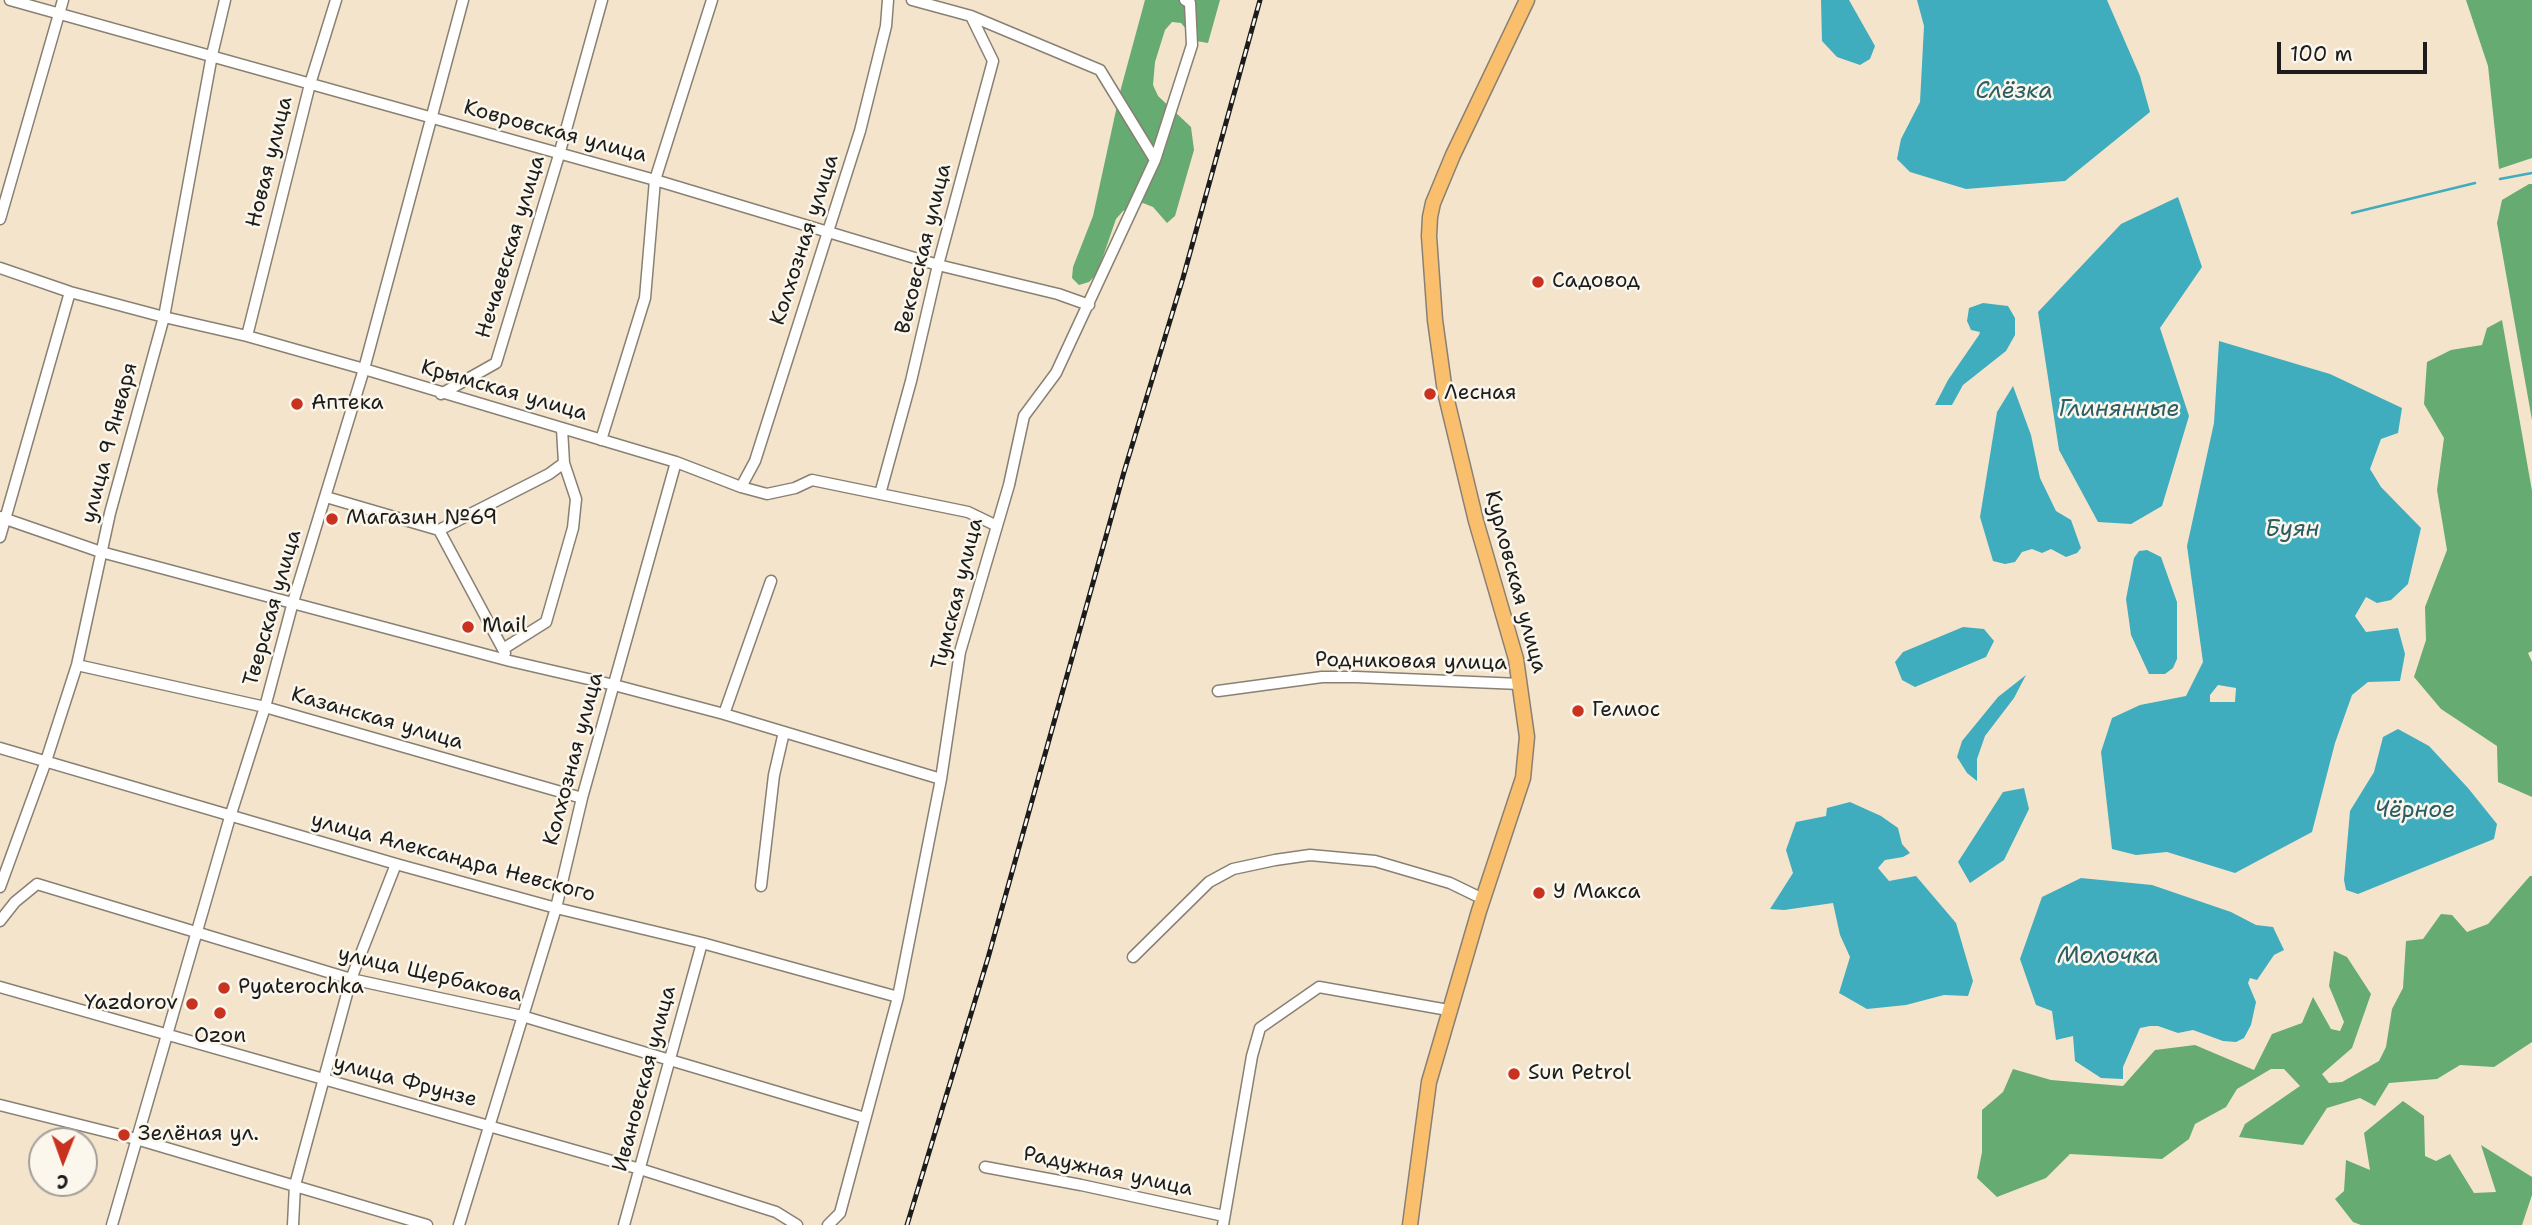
<!DOCTYPE html>
<html>
<head>
<meta charset="utf-8">
<style>
  body { margin:0 }
  #map { position:relative; width:2532px; height:1225px; overflow:hidden; background:#f5e4cc; font-family:"Shantell Sans",sans-serif }
  canvas { display:block }
  .north { position:absolute; left:28px; top:1127px; width:70px; height:70px; box-sizing:border-box; background:#fbf7ec; border:2px solid #a29f99; border-radius:50%; rotate:181deg; font-size:19px; font-weight:700; line-height:28px; text-align:center; color:#1c1c1c }
  .north::after { content:''; display:block; margin:auto; width:24px; height:32px; background:#c8321e; clip-path:polygon(50% 0,100% 100%,50% 72%,0 100%) }
  .scale { position:absolute; left:2277px; top:42px; width:150px; height:32px; box-sizing:border-box; border:4px solid #1c1c1c; border-top:0; padding-left:9px; font-size:21px; line-height:24px; white-space:nowrap; color:#1c1c1c; -webkit-text-stroke:5px #fbf7ec; paint-order:stroke }
</style>
</head>
<body>
<div id="map">
<canvas width="2532" height="1225"></canvas>
<div class="north">С</div>
<div class="scale">100 m</div>
</div>
<script>
const c = document.querySelector('canvas').getContext('2d');
c.lineJoin = 'round';
function fill(path, color) { c.fillStyle = color; c.fill(path, 'evenodd'); }
const toPath = rows => new Path2D(rows.map(r => 'M' + r).join(''));
function trace(path, color, width, dash) { c.strokeStyle = color; c.lineWidth = width; c.lineCap = dash ? 'butt' : 'round'; c.setLineDash(dash || []); c.stroke(path); }
function write(font, color, halo, rows, align = 'center') {
  c.font = font + ' "Shantell Sans",sans-serif'; c.lineWidth = 5; c.setLineDash([]); c.textBaseline = 'middle'; c.strokeStyle = halo; c.fillStyle = color; for (const [text, x, y, turn = 0] of rows) {
    c.save(); c.translate(x, y); c.rotate((+turn || 0) * Math.PI / 180); c.textAlign = isNaN(turn) ? turn : align; if (halo) c.strokeText(text, 0, 0); c.fillText(text, 0, 0); c.restore();
  }
}
fill(toPath([
  [1145,0,1220,0,1208,43,1196,41,1181,23,1172,22,1165,30,1155,62,1153,85,1158,96,1191,127,1194,150,1175,216,1167,223,1153,207,1143,203,1123,211,1116,219,1097,274,1089,282,1079,285,1072,278,1073,267,1093,216,1120,92],
  [2466,0,2532,0,2532,158,2499,169,2488,66],
  [2529,184,2532,184,2532,420,2497,223,2502,200],
  [2502,320,2532,491,2532,651,2528,653,2532,662,2532,797,2498,782,2497,746,2441,709,2414,677,2426,640,2425,607,2447,550,2437,490,2444,438,2424,404,2427,362,2451,350,2482,345,2487,328],
  [2530,876,2532,876,2532,1042,2494,1067,2460,1065,2437,1079,2389,1083,2375,1106,2360,1098,2327,1108,2303,1145,2239,1137,2245,1124,2300,1086,2284,1069,2271,1069,2237,1089,2226,1107,2195,1124,2189,1139,2162,1159,2070,1154,2046,1178,1997,1197,1977,1178,1982,1152,1982,1110,2003,1092,2013,1069,2051,1080,2123,1086,2155,1050,2195,1045,2254,1070,2272,1034,2302,1023,2313,997,2331,1029,2340,1031,2344,1022,2329,986,2334,951,2347,957,2371,994,2352,1048,2322,1074,2329,1083,2342,1082,2379,1061,2386,1047,2392,1009,2403,988,2406,941,2423,939,2441,914,2452,915,2467,932,2488,924],
  [2403,1101,2424,1116,2425,1156,2436,1161,2450,1154,2474,1193,2496,1192,2481,1145,2532,1177,2532,1195,2522,1225,2361,1225,2353,1222,2335,1199,2344,1191,2346,1160,2370,1170,2364,1133]
]), '#65ab72');
fill(toPath([
  [1821,0,1849,0,1875,46,1870,59,1860,65,1837,57,1822,41],
  [1917,0,2107,0,2140,76,2150,112,2065,181,1966,189,1910,172,1897,159,1901,139,1920,102,1924,26],
  [2178,197,2202,267,2160,328,2189,416,2162,506,2131,524,2098,522,2059,450,2038,312,2121,224],
  [1983,303,2008,306,2015,318,2015,335,2006,351,1963,385,1952,405,1935,405,1948,380,1979,335,1980,332,1971,330,1967,321,1969,308],
  [2219,341,2330,374,2402,408,2398,433,2381,439,2370,469,2381,487,2421,528,2408,584,2391,600,2377,603,2366,597,2355,616,2366,632,2398,628,2405,654,2400,681,2368,682,2352,695,2335,743,2312,832,2235,873,2167,852,2136,855,2112,849,2101,752,2112,718,2140,705,2186,696,2203,662,2187,546,2214,423],
  [2218,685,2236,688,2235,702,2210,702,2210,695],
  [2013,386,2031,435,2040,478,2056,511,2071,520,2081,548,2077,553,2066,557,2051,549,2042,553,2032,549,2022,552,2015,562,2005,564,1993,561,1980,517,1997,412],
  [2147,550,2161,557,2177,602,2177,659,2173,668,2165,674,2149,674,2131,635,2126,599,2134,558,2139,551],
  [1963,627,1984,629,1994,641,1986,657,1915,687,1902,680,1895,662,1903,652],
  [2026,675,2014,698,1985,736,1977,759,1977,781,1967,773,1957,757,1962,741,1998,697],
  [2398,729,2429,746,2468,788,2497,824,2494,839,2358,894,2346,890,2344,880,2350,811,2374,772,2383,737],
  [2024,788,2029,809,2004,860,1970,883,1958,862,2003,792],
  [1850,802,1881,816,1898,828,1902,844,1910,853,1903,857,1885,860,1878,868,1889,881,1916,876,1956,923,1973,981,1968,996,1944,995,1906,1005,1867,1009,1839,993,1850,957,1840,935,1833,903,1784,910,1770,909,1793,873,1786,850,1796,822,1826,816,1827,808],
  [2081,878,2152,885,2231,912,2256,925,2273,927,2284,950,2274,955,2257,980,2250,978,2248,983,2256,1002,2251,1025,2244,1038,2236,1042,2223,1041,2193,1030,2178,1033,2158,1026,2150,1026,2140,1028,2123,1067,2123,1079,2101,1078,2075,1061,2073,1036,2056,1040,2052,1011,2036,1005,2020,959,2042,897]
]), '#3fadbd');
trace(toPath([
  [2500,179,2532,173],
  [2352,213,2475,183]
]), '#3fadbd', 2.5);
const minor = toPath([
  [10,0,655,180,938,265,1058,294,1089,305],
  [912,0,971,16,1100,70,1155,160],
  [0,219,63,0],
  [0,268,70,292,164,317,247,336,364,369,676,462,741,487,767,494,795,488,812,480,968,512,995,525],
  [247,336,310,84,336,0],
  [441,394,496,363,559,155,602,0],
  [601,440,645,298,655,180,712,0],
  [741,487,755,461,860,131,886,26,888,0],
  [880,494,911,381,938,265,993,61,971,16],
  [326,497,439,530,549,474,564,463],
  [0,517,101,552,510,661,614,685,724,714,941,779],
  [439,530,505,653],
  [0,537,70,292],
  [503,649,546,622,573,528,576,499,564,463,562,429],
  [77,665,265,707,582,798],
  [1218,691,1322,677,1356,677,1520,684],
  [724,714,771,581],
  [0,748,396,864,556,908,702,943,898,997],
  [761,886,774,775,784,732],
  [0,887,46,761,77,665,110,513,164,317,212,55,225,0],
  [0,921,15,902,37,884,351,979,522,1016,865,1118],
  [1133,957,1209,882,1233,869,1275,860,1310,855,1375,861,1450,883,1483,899],
  [0,987,640,1169,776,1212,797,1225],
  [0,1105,136,1139,427,1225],
  [985,1167,1081,1185,1224,1216],
  [112,1225,230,817,265,707,293,602,364,369,463,0],
  [293,1225,295,1185,351,979,396,864],
  [459,1225,556,908,582,798,676,462],
  [624,1225,702,943],
  [828,1225,840,1213,898,997,941,779,960,652,1009,485,1024,416,1056,373,1155,160,1192,45,1190,3,1185,0],
  [1223,1225,1252,1056,1260,1028,1319,987,1448,1010]
]);
const major = toPath([
  [1410,1225,1429,1082,1479,911,1523,778,1527,737,1516,659,1476,521,1445,392,1435,320,1429,236,1430,217,1433,203,1453,155,1527,0]
]);
trace(minor, '#888074', 13);
trace(major, '#888074', 17);
trace(minor, '#fff', 10);
trace(major, '#f9bf6d', 14);
const rail = toPath([
  [907,1225,988,958,1124,472,1183,278,1260,0]
]);
trace(rail, '#1c1c1c', 5);
trace(rail, '#fbf7ec', 2.5, [8]);
for (const [x, y, r, color] of [
  [1538,282,7,"#c8321e"],
  [1430,394,7,"#c8321e"],
  [297,404,7,"#c8321e"],
  [332,519,7,"#c8321e"],
  [468,627,7,"#c8321e"],
  [1578,711,7,"#c8321e"],
  [1539,893,7,"#c8321e"],
  [224,988,7,"#c8321e"],
  [192,1004,7,"#c8321e"],
  [220,1013,7,"#c8321e"],
  [1514,1074,7,"#c8321e"],
  [124,1135,7,"#c8321e"]
]) { const dot = new Path2D(); dot.arc(x, y, r, 0, 2 * Math.PI); c.fillStyle = color; c.fill(dot); trace(dot, '#fbf7ec', 2.5); }
write('21px', '#1c1c1c', '#fbf7ec', [
  ["Ковровская улица",555,132,15],
  ["Новая улица",270,162,-76],
  ["Колхозная улица",805,240,-72],
  ["Нечаевская улица",511,247,-73],
  ["Вековская улица",924,249,-76],
  ["Крымская улица",504,391,16],
  ["улица 9 Января",110,443,-75],
  ["Курловская улица",1515,582,75],
  ["Тумская улица",958,594,-76],
  ["Тверская улица",273,608,-74],
  ["Родниковая улица",1411,662,1],
  ["Казанская улица",377,719,16],
  ["Колхозная улица",574,759,-75],
  ["улица Александра Невского",453,858,15],
  ["улица Щербакова",430,975,13],
  ["Ивановская улица",645,1079,-75],
  ["улица Фрунзе",405,1082,15],
  ["Радужная улица",1108,1172,12]
]);
write('21px', '#1c1c1c', '#fbf7ec', [
  ["Садовод",1552,282],
  ["Лесная",1444,394],
  ["Аптека",311,404],
  ["Магазин №69",346,519],
  ["Mail",482,627],
  ["Гелиос",1592,711],
  ["У Макса",1553,893],
  ["Pyaterochka",238,988],
  ["Yazdorov",178,1004,"right"],
  ["Ozon",220,1037,"center"],
  ["Sun Petrol",1528,1074],
  ["Зелёная ул.",138,1135]
], 'left');
write('italic 23px', '#2c5d64', '#fbf7ec', [
  ["Слёзка",2014,92],
  ["Глинянные",2119,410],
  ["Буян",2292,530],
  ["Чёрное",2415,811],
  ["Молочка",2108,957]
]);
</script>
</body>
</html>
